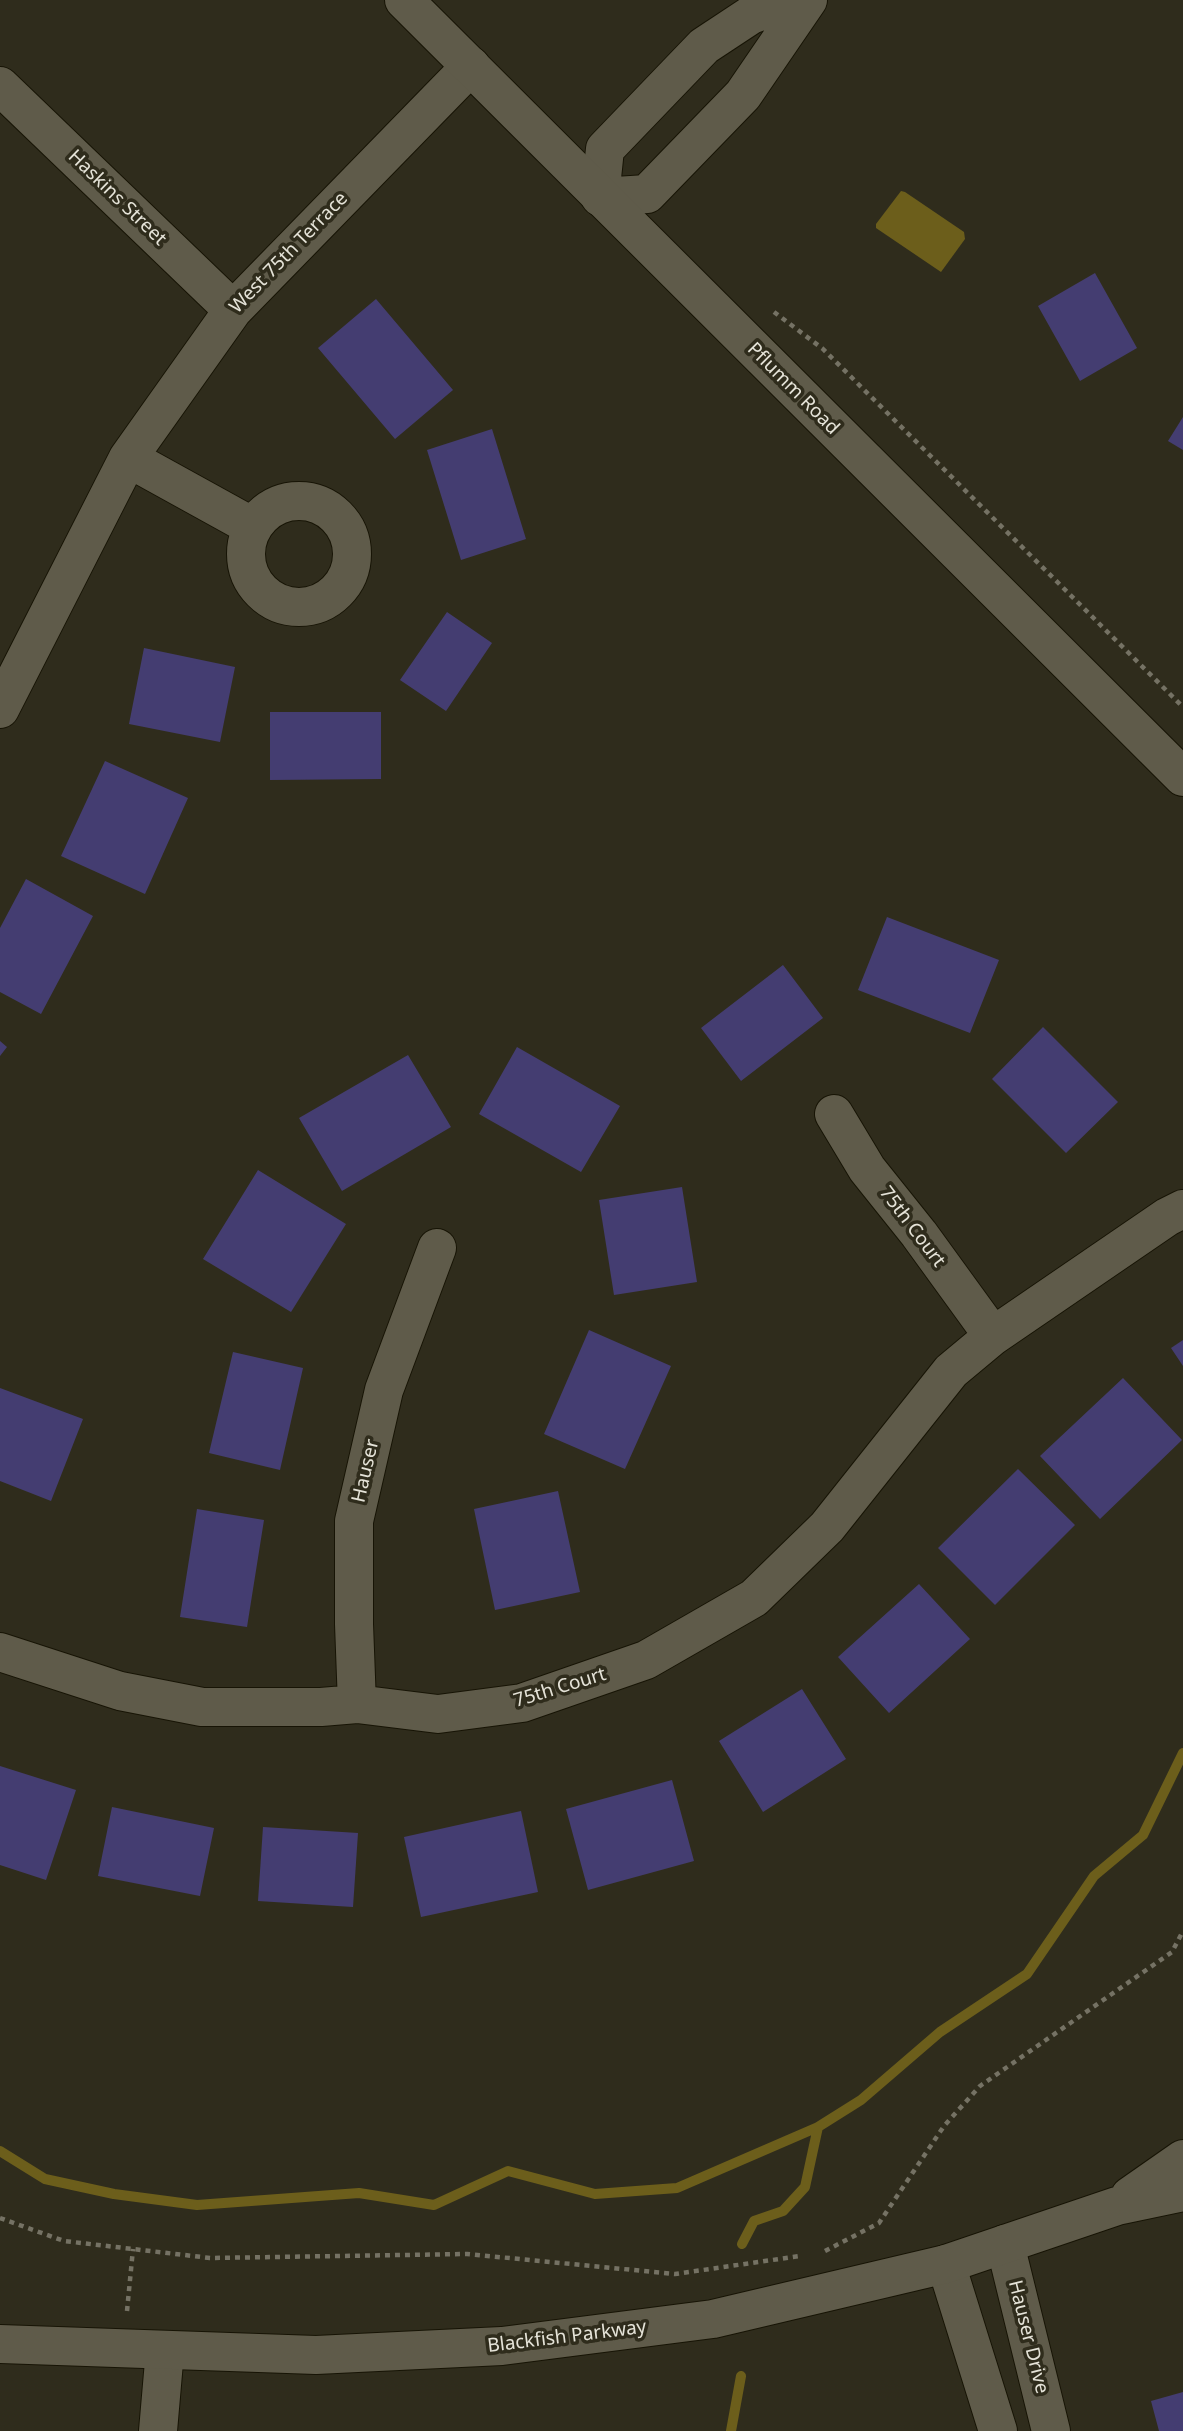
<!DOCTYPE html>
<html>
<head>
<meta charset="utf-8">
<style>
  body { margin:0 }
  canvas { display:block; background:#2f2c1c }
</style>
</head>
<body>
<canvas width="1183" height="2431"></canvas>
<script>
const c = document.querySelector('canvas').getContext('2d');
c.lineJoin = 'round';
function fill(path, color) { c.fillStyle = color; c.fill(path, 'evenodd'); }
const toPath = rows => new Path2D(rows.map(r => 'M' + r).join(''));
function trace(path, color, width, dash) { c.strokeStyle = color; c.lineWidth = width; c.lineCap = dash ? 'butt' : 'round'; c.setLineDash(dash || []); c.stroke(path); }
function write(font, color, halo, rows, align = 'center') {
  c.font = font + ' "Noto Sans",sans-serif'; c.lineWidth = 7; c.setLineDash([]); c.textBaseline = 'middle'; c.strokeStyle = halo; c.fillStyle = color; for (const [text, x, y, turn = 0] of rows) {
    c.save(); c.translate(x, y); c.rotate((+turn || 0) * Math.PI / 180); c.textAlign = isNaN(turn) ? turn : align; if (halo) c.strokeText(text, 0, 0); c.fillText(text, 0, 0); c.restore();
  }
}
fill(toPath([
  [901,191,905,192,964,232,965,239,941,272,876,228,876,224]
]), '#6c5e1b');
trace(toPath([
  [0,2151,45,2179,114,2194,197,2205,359,2193,434,2205,508,2171,595,2194,677,2188,818,2127,861,2100,940,2032,1027,1974,1094,1876,1143,1835,1183,1753],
  [742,2244,754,2221,783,2211,805,2187,818,2127],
  [731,2431,741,2376]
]), '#6c5e1b', 10);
fill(toPath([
  [1095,273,1137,348,1080,381,1038,306],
  [376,299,453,390,395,439,318,348],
  [1183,417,1183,450,1168,441],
  [492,429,526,539,461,560,427,450],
  [447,612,492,643,446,711,400,680],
  [144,648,235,667,220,742,129,724],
  [270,712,381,712,381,779,270,780],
  [105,761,188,798,145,894,61,856],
  [26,879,93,916,41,1014,0,992,0,928],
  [887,917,999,960,970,1033,858,990],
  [783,965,823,1018,741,1081,701,1028],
  [1043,1027,1118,1102,1066,1153,992,1079],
  [0,1041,7,1047,0,1056],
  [517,1047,620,1106,581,1172,479,1114],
  [408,1055,451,1127,342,1191,299,1118],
  [258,1170,346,1224,291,1312,203,1259],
  [682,1187,697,1282,614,1295,599,1200],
  [589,1330,671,1366,625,1469,544,1434],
  [1183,1340,1183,1366,1171,1348],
  [233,1352,303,1368,280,1470,209,1453],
  [1123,1378,1182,1440,1100,1519,1040,1456],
  [0,1388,83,1419,51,1501,0,1481],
  [1018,1469,1075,1525,995,1605,938,1548],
  [558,1491,580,1592,495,1610,474,1509],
  [197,1509,264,1520,247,1627,180,1617],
  [919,1584,970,1639,889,1713,838,1657],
  [802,1689,846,1759,763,1812,719,1741],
  [0,1766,76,1790,46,1880,0,1865],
  [672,1780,694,1861,588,1890,566,1809],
  [112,1807,214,1828,200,1896,98,1876],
  [521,1811,538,1892,421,1917,404,1837],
  [263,1827,358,1833,353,1907,258,1901],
  [1183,2392,1183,2431,1159,2431,1151,2401]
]), '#443d71');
const street = toPath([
  [791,0,751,15,704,46,605,149,600,197,647,194,743,95,808,0],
  [0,86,233,310],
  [128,458,253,527],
  '246 554a53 53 0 1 1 106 0a53 53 0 1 1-106 0Z',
  [0,709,128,458,233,310,471,66],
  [834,1114,867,1169,919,1234,993,1336],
  [0,1652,120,1691,202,1707,321,1707,357,1704,438,1714,522,1703,646,1660,754,1598,827,1527,951,1371,993,1336,1167,1217,1183,1209],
  [357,1704,354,1624,354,1521,384,1390,437,1248],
  [1005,2244,1051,2431],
  [946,2264,998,2431],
  [158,2431,165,2350]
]);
const secondary = toPath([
  [404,0,1183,777],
  [1130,2196,1183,2159],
  [0,2344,316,2355,502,2346,713,2319,946,2264,1117,2206,1183,2192]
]);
trace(street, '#171405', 40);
trace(secondary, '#171405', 40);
trace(toPath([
  [774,312,823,349,1183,707],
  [0,2218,64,2241,210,2258,467,2254,675,2274,800,2256],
  [825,2251,879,2223,944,2126,980,2086,1172,1952,1183,1931],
  [127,2311,133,2249]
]), '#757264', 4.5, [5, 5]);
trace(street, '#5f5b4a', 38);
trace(secondary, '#5f5b4a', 38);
write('19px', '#e5e3d8', '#2f2c1c', [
  ["Haskins Street",117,198,44],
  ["West 75th Terrace",289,253,-46],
  ["Pflumm Road",793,389,45],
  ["75th Court",912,1227,53],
  ["Hauser",366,1471,-77],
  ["75th Court",560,1688,-17],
  ["Blackfish Parkway",567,2337,-7],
  ["Hauser Drive",1028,2337,76]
]);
</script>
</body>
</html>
